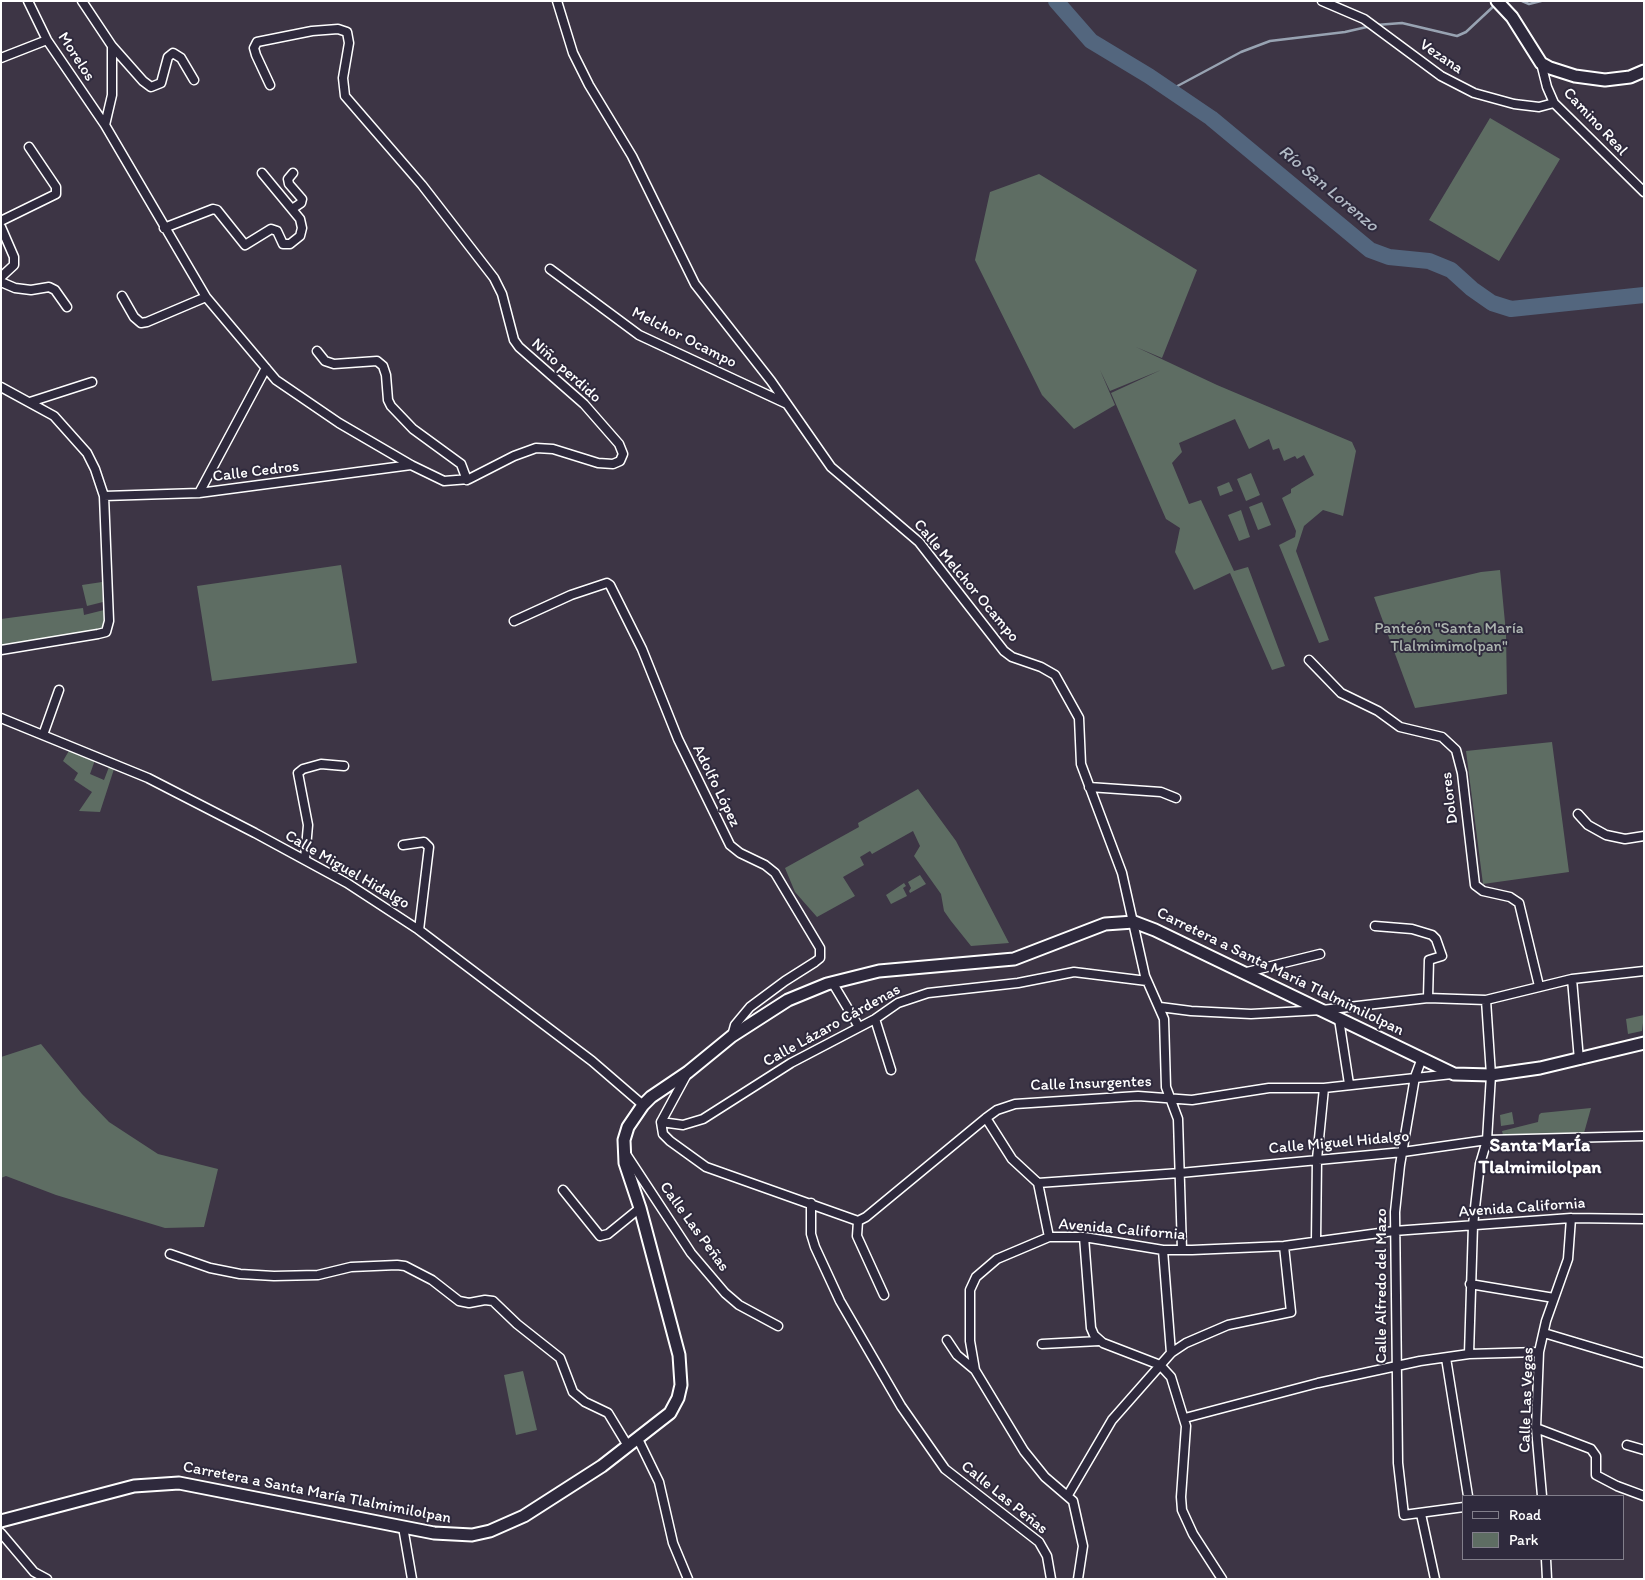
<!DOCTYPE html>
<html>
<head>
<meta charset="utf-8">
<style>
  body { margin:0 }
  #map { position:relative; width:1645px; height:1580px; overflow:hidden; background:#3d3545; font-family:Itim,sans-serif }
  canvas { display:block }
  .frame { position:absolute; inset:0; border:2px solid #fff; pointer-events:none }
  .legend { position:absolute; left:1462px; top:1495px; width:162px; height:65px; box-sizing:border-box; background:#2f2a3d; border:1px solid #827f8b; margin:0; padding:6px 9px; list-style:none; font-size:15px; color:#fff }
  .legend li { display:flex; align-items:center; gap:10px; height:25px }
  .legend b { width:25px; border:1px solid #827f8b }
</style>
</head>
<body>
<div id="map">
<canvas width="1645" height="1580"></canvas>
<div class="frame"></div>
<ul class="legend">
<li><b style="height:6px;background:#2f2a3d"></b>Road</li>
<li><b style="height:14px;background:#5e6d63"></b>Park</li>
</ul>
</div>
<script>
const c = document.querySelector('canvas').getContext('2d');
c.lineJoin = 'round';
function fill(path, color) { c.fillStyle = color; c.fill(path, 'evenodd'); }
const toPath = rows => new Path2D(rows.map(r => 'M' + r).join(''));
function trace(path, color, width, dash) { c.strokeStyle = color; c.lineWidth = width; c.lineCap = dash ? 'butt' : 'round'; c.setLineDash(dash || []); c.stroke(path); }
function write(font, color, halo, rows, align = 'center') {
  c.font = font + ' Itim,sans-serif'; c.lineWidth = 4; c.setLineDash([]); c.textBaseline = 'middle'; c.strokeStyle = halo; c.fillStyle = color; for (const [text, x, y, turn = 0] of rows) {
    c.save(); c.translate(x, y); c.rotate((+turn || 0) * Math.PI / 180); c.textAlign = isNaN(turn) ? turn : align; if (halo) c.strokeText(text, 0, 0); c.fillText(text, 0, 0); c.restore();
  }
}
fill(toPath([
  [1490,118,1560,159,1499,261,1429,220],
  [1039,174,1197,270,1162,358,1136,347,1217,385,1352,442,1356,451,1343,516,1323,510,1304,526,1296,551,1329,640,1319,643,1279,545,1295,537,1296,531,1282,498,1291,493,1291,489,1314,475,1304,455,1297,459,1295,456,1284,461,1279,448,1273,450,1269,439,1249,449,1235,419,1179,443,1182,452,1172,463,1189,504,1201,500,1234,571,1248,567,1285,666,1272,670,1230,573,1194,590,1175,552,1180,528,1166,519,1111,393,1161,370,1110,391,1100,370,1115,405,1074,429,1042,395,975,260,990,192],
  [1251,473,1260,495,1246,501,1237,479],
  [1229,482,1233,491,1220,496,1217,487],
  [1262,502,1271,525,1258,530,1249,507],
  [1241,510,1250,537,1239,541,1228,515],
  [341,565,357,663,212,681,197,586],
  [1500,570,1506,633,1507,694,1415,708,1374,597,1481,572],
  [102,582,103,602,87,606,82,585],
  [83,608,84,615,104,610,104,626,98,630,1,646,1,619],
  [1552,742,1569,872,1483,884,1466,751],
  [70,749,95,760,90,774,104,780,109,767,114,769,100,812,79,811,92,792,74,780,78,773,63,761],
  [918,789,956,841,1009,943,971,946,951,921,944,911,941,894,914,856,920,846,913,831,872,854,870,851,860,857,864,865,843,877,855,896,817,917,795,892,785,868,859,827,858,823],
  [920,875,926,884,910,893,909,891,911,888,908,882],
  [904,883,906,886,903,888,907,896,891,904,886,895],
  [1644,1015,1642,1031,1628,1034,1626,1019],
  [41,1044,82,1094,109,1122,158,1154,218,1169,204,1227,165,1228,56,1195,6,1176,1,1178,1,1057],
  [1591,1108,1584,1133,1503,1135,1502,1131,1538,1122,1539,1115,1541,1113],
  [1512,1112,1514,1124,1501,1126,1500,1115],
  [523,1371,537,1430,516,1435,504,1375]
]), '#5e6d63');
trace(toPath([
  [1522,1,1529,4,1541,1],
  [1376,25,1402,23,1457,36,1466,32,1496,4],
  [1170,90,1241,52,1270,41,1345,32,1371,26]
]), '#98a3b2', 2.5);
trace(toPath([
  [1056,1,1091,41,1149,76,1211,118,1370,250,1389,257,1429,261,1451,270,1472,289,1492,303,1511,309,1644,295]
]), '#53667e', 16);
const street = toPath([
  [28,1,47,40,105,125],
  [82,1,112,46,112,95,105,125,206,297,276,380,339,423,411,465,444,481,469,479,514,456,536,448,553,449,598,463,613,464,620,461,623,454,619,444,584,404,519,347,514,340,502,294,494,278,422,185,345,96,343,78,349,43,347,32,338,29,312,31,257,42,254,48,256,55,270,85],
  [557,1,573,53,589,85,632,156,695,284,771,381,831,467,919,542,1004,651,1012,657,1041,667,1055,675,1079,718,1081,764,1122,873,1145,976,1164,1019,1166,1087,1178,1119,1182,1250],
  [1322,1,1364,19,1441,76,1474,93,1514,104,1539,107,1554,103],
  [112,46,143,81,151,87,161,83,168,57,173,53,181,58,194,80],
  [1,58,47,40],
  [1541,63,1547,87,1554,103,1644,192],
  [292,209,301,203,302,199,289,184,288,179,293,173],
  [1,221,56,194,56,187,29,147],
  [1,227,14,257,14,265,1,277],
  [164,228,213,209,217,210,245,245,271,229,277,231,283,244,290,244,300,236,302,228,300,219,262,173],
  [550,269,639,335,785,403],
  [1,282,15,288,31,290,49,287,55,290,67,307],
  [122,296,134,317,141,323,147,322,206,297],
  [317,351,325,361,334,364,377,361,383,366,386,375,388,400,391,406,413,429,461,464,467,480],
  [1,387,54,416,87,453,95,469,104,496,109,621,106,632,98,634,1,650],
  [30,402,92,382],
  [199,493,266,368],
  [104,496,199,493,411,465],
  [514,621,571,595,607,583,610,585,642,649,678,739,730,845,740,853,765,865,775,873,820,948,820,958,815,962,785,981,750,1007,735,1025,732,1036],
  [1309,660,1341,693,1378,711,1400,727,1442,737,1456,750,1462,773,1475,885,1483,891,1510,897,1519,903,1539,986],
  [1,718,148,778,255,833,347,883,419,930,592,1061,643,1105],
  [43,735,59,690],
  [1089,787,1161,792,1176,798],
  [1578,814,1588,825,1606,835,1625,839,1644,836],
  [403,845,424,842,429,847,419,930],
  [305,859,308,825,298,773,303,769,321,764,344,766],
  [1375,926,1412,929,1432,935,1436,939,1442,956,1429,960,1428,998],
  [1243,973,1320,954],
  [1572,979,1579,1060],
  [832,982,859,1027],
  [1160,1007,1191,1011,1251,1014,1322,1010,1428,998,1486,1000,1572,979,1644,971],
  [875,1019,891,1070],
  [1339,1019,1349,1084],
  [1422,1058,1415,1077,1400,1165,1395,1212,1398,1463,1404,1515,1464,1507],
  [687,1074,661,1122,663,1134,670,1141,706,1167,858,1221,866,1217,986,1118,997,1110,1015,1104,1138,1096,1192,1100,1269,1088,1324,1088,1452,1074],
  [986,1118,1012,1159,1038,1183,1049,1237],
  [661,1122,683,1125,703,1119,791,1063,875,1019,898,1003,928,993,1018,983,1074,972,1147,981],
  [626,1154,691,1253,725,1293,739,1305,778,1326],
  [1038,1183,1180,1173,1403,1152,1487,1140,1644,1136],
  [563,1190,600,1236,608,1234,640,1208],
  [811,1203,811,1234,815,1247,840,1301,901,1406,945,1469,1039,1542,1047,1556,1051,1579],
  [858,1221,857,1236,884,1295],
  [1084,1237,1091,1328,1094,1335,1103,1343,1160,1365,1171,1377,1186,1426,1181,1497,1182,1510,1193,1534,1222,1579],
  [1316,1241,1317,1159,1324,1088],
  [1163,1250,1171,1353],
  [170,1254,210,1268,240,1274,274,1276,318,1275,351,1267,397,1265,405,1266,432,1280,459,1301,469,1303,485,1300,493,1301,517,1324,560,1358,573,1392,585,1402,608,1413,628,1446],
  [1470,1284,1554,1298],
  [1544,1333,1644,1363],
  [947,1340,957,1355,975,1370],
  [1042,1344,1099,1341],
  [1469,1354,1473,1225,1480,1164,1487,1140,1491,1075,1486,1000],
  [1446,1358,1468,1496],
  [1185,1418,1318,1383,1420,1361,1469,1354,1539,1352],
  [1536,1428,1591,1449,1596,1456,1596,1475,1617,1486,1644,1496],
  [638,1439,659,1482,673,1543,688,1579],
  [1627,1445,1644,1450],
  [1068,1495,1112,1420,1171,1353,1186,1343,1228,1325,1291,1312,1284,1246],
  [1542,1496,1536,1428,1539,1352,1546,1321,1568,1259,1571,1218],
  [1421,1514,1435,1579],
  [403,1527,412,1579],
  [1,1533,34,1572,47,1579],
  [1546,1559,1547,1579],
  [1078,1579,1083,1546,1073,1501,1045,1477,1024,1451,975,1370,970,1341,970,1290,976,1277,997,1259,1049,1237,1084,1237,1163,1250,1192,1250,1284,1246,1394,1231,1571,1218,1644,1219]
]);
const secondary = toPath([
  [1497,1,1512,17,1541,63,1550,68,1575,76,1605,80,1630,77,1644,71],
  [1,1521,134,1486,179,1483,434,1533,472,1535,490,1531,524,1516,602,1466,670,1413,678,1398,681,1385,679,1355,640,1208,625,1163,624,1140,628,1127,643,1105,651,1097,688,1072,732,1036,788,1000,827,984,879,971,1014,959,1105,924,1134,922,1155,930,1454,1074,1491,1075,1540,1068,1644,1043]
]);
trace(street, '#fff', 11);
trace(secondary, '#fff', 15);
trace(street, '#2f2a3d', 8);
trace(secondary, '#2f2a3d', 11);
write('16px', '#fff', '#2f2a3d', [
  ["Morelos",76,57,57],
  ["Vezana",1441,57,34],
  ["Camino Real",1595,122,47],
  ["Melchor Ocampo",684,338,27],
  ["Niño perdido",566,371,42],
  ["Calle Cedros",256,472,-7],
  ["Calle Melchor Ocampo",966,581,50],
  ["Adolfo López",716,786,64],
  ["Dolores",1450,798,-97],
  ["Calle Miguel Hidalgo",347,870,30],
  ["Carretera a Santa María Tlalmimilolpan",1280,972,26],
  ["Calle Lázaro Cárdenas",832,1026,-29],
  ["Calle Insurgentes",1091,1084,-2],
  ["Calle Miguel Hidalgo",1339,1143,-5],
  ["Avenida California",1522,1208,-4],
  ["Calle Las Peñas",694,1227,54],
  ["Avenida California",1122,1230,5],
  ["Calle Alfredo del Mazo",1382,1286,-90],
  ["Calle Las Vegas",1527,1400,-88],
  ["Carretera a Santa María Tlalmimilolpan",317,1493,11],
  ["Calle Las Peñas",1004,1498,39]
]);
write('16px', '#aeb6b1', '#2f2a3d', [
  ["Panteón \"Santa María",1449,629],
  ["Tlalmimimolpan\"",1449,647]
]);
write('italic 18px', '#b2bac5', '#2f2a3d', [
  ["Río San Lorenzo",1328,189,40]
]);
write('bold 19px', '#fff', '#2f2a3d', [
  ["Santa MarÍa",1540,1146],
  ["Tlalmimilolpan",1540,1168]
]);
</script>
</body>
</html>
